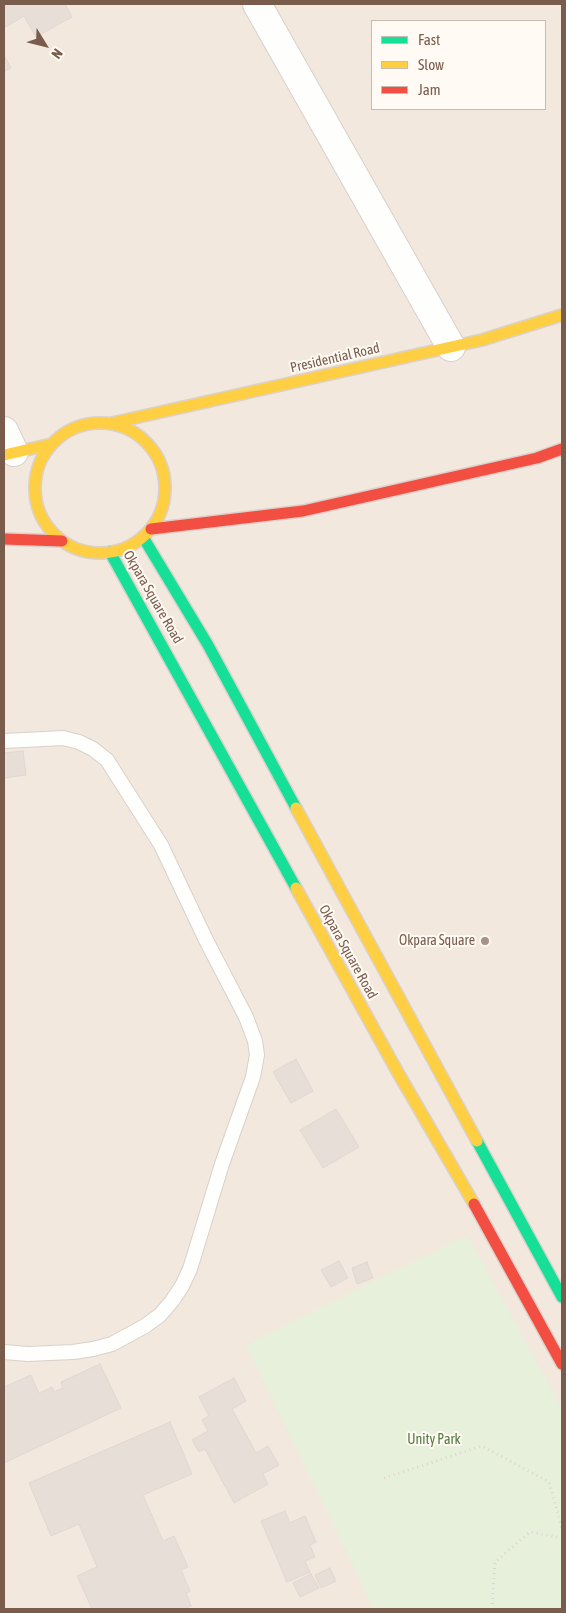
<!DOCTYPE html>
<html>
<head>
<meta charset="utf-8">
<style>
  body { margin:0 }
  #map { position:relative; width:566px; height:1613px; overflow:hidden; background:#f9f5f0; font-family:"Asap Condensed",sans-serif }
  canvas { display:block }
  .frame { position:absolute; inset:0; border:5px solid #7a5c4d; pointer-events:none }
  .legend { position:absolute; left:371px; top:20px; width:175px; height:90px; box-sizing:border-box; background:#fffaf3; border:1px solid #cabbb1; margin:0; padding:6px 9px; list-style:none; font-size:15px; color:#7a5c4d }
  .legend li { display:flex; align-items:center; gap:10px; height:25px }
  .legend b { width:25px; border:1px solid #cabbb1 }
  .north { position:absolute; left:20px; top:20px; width:50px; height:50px; -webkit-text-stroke:4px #fffaf3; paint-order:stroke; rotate:126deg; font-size:14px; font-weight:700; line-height:20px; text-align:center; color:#7a5c4d }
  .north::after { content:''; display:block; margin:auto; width:18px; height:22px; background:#7a5c4d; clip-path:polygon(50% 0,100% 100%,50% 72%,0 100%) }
</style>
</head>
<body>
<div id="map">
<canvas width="566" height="1613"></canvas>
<div class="frame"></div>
<ul class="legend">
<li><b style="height:6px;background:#16e098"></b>Fast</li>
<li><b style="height:6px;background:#ffcf43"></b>Slow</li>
<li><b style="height:6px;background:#f24e42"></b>Jam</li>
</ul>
<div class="north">N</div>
</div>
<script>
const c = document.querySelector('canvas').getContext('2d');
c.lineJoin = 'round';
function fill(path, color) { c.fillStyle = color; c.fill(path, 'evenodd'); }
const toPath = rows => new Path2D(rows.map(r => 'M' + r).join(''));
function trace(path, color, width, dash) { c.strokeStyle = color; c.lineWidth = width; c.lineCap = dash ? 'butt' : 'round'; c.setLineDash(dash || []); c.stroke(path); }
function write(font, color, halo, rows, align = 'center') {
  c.font = font + ' "Asap Condensed",sans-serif'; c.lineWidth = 4; c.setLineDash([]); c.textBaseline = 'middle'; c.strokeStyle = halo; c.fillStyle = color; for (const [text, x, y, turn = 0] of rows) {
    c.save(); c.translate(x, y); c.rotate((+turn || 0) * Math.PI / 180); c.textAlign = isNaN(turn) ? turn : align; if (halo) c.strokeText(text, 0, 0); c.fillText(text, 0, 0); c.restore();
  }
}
fill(toPath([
  [4,4,562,4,562,1609,4,1609],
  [372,21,545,21,545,109,372,109]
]), '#f2e8de');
fill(toPath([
  [467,1235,562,1408,562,1609,374,1609,246,1345]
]), '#e7f0db');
const building = toPath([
  [4,4,65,4,72,17,36,37,24,16,4,28,4,4],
  [4,55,11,68,4,72,4,55],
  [23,751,26,775,4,778,4,753,23,751],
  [296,1059,313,1091,291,1103,273,1072,296,1059],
  [336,1109,359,1147,323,1168,300,1130,336,1109],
  [339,1261,348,1278,331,1287,321,1270,339,1261],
  [367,1262,373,1278,357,1284,352,1268,367,1262],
  [100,1364,121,1408,4,1463,4,1387,31,1375,39,1393,52,1387,54,1392,63,1388,61,1382,100,1364],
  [234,1378,246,1401,232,1409,256,1453,268,1446,279,1465,263,1474,268,1484,234,1503,205,1449,199,1452,192,1440,208,1431,202,1420,209,1416,199,1397,234,1378],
  [170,1422,192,1474,143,1495,163,1541,174,1536,188,1567,181,1570,190,1591,186,1593,191,1606,184,1609,92,1609,77,1576,97,1567,79,1524,51,1536,29,1483,170,1422],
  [285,1511,290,1523,305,1516,316,1542,310,1545,315,1557,305,1561,310,1572,287,1582,261,1521,285,1511],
  [330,1568,336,1581,321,1588,315,1575,330,1568],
  [311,1574,319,1588,300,1597,293,1583,311,1574]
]);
fill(building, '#e6ded7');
trace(building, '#e2d8d2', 1);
const lane = toPath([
  [4,741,63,738,79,742,93,749,107,760,161,845,206,940,246,1017,255,1041,257,1055,253,1077,222,1164,190,1269,182,1286,172,1301,160,1315,145,1326,112,1344,93,1349,73,1352,28,1354,4,1352]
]);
const street = toPath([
  [257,4,451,347],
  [4,431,14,452]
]);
const fast = toPath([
  [143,537,208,645,296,808],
  [110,552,296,888],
  [477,1141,562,1297]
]);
const slow = toPath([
  '35 488a65 65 0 1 1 130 0a65 65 0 1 1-130 0Z',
  [112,423,482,340,562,315],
  [4,455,52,444],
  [296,808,477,1141],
  [296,888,397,1071,474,1204]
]);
const jam = toPath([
  [151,529,303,511,537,458,562,449],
  [4,539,62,541],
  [474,1204,562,1364]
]);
trace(lane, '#d7d1cb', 16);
trace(street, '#d7d1cb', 30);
trace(fast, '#dad1cc', 14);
trace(slow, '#dad1cc', 14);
trace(jam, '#dad1cc', 14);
trace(toPath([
  [384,1478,482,1446,549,1482,562,1529],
  [492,1609,495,1562,530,1532,562,1538]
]), '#dcd5d0', 3, [1, 4]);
trace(lane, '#fefefd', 14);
trace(street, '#fefefd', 28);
trace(fast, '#16e098', 11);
trace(slow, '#ffcf43', 11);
trace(jam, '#f24e42', 11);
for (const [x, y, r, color] of [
  [485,941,5,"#a69286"]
]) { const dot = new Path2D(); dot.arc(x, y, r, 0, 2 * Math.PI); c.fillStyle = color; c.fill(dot); trace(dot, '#fffaf3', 2); }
write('14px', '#7a5c4d', '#fffaf3', [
  ["Presidential Road",335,358,-13],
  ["Okpara Square Road",153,597,60],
  ["Okpara Square Road",348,952,61]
]);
write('14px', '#7a5c4d', '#fffaf3', [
  ["Okpara Square",475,941]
], 'right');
write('14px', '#537a41', '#fffaf3', [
  ["Unity Park",434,1440]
]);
</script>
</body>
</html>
